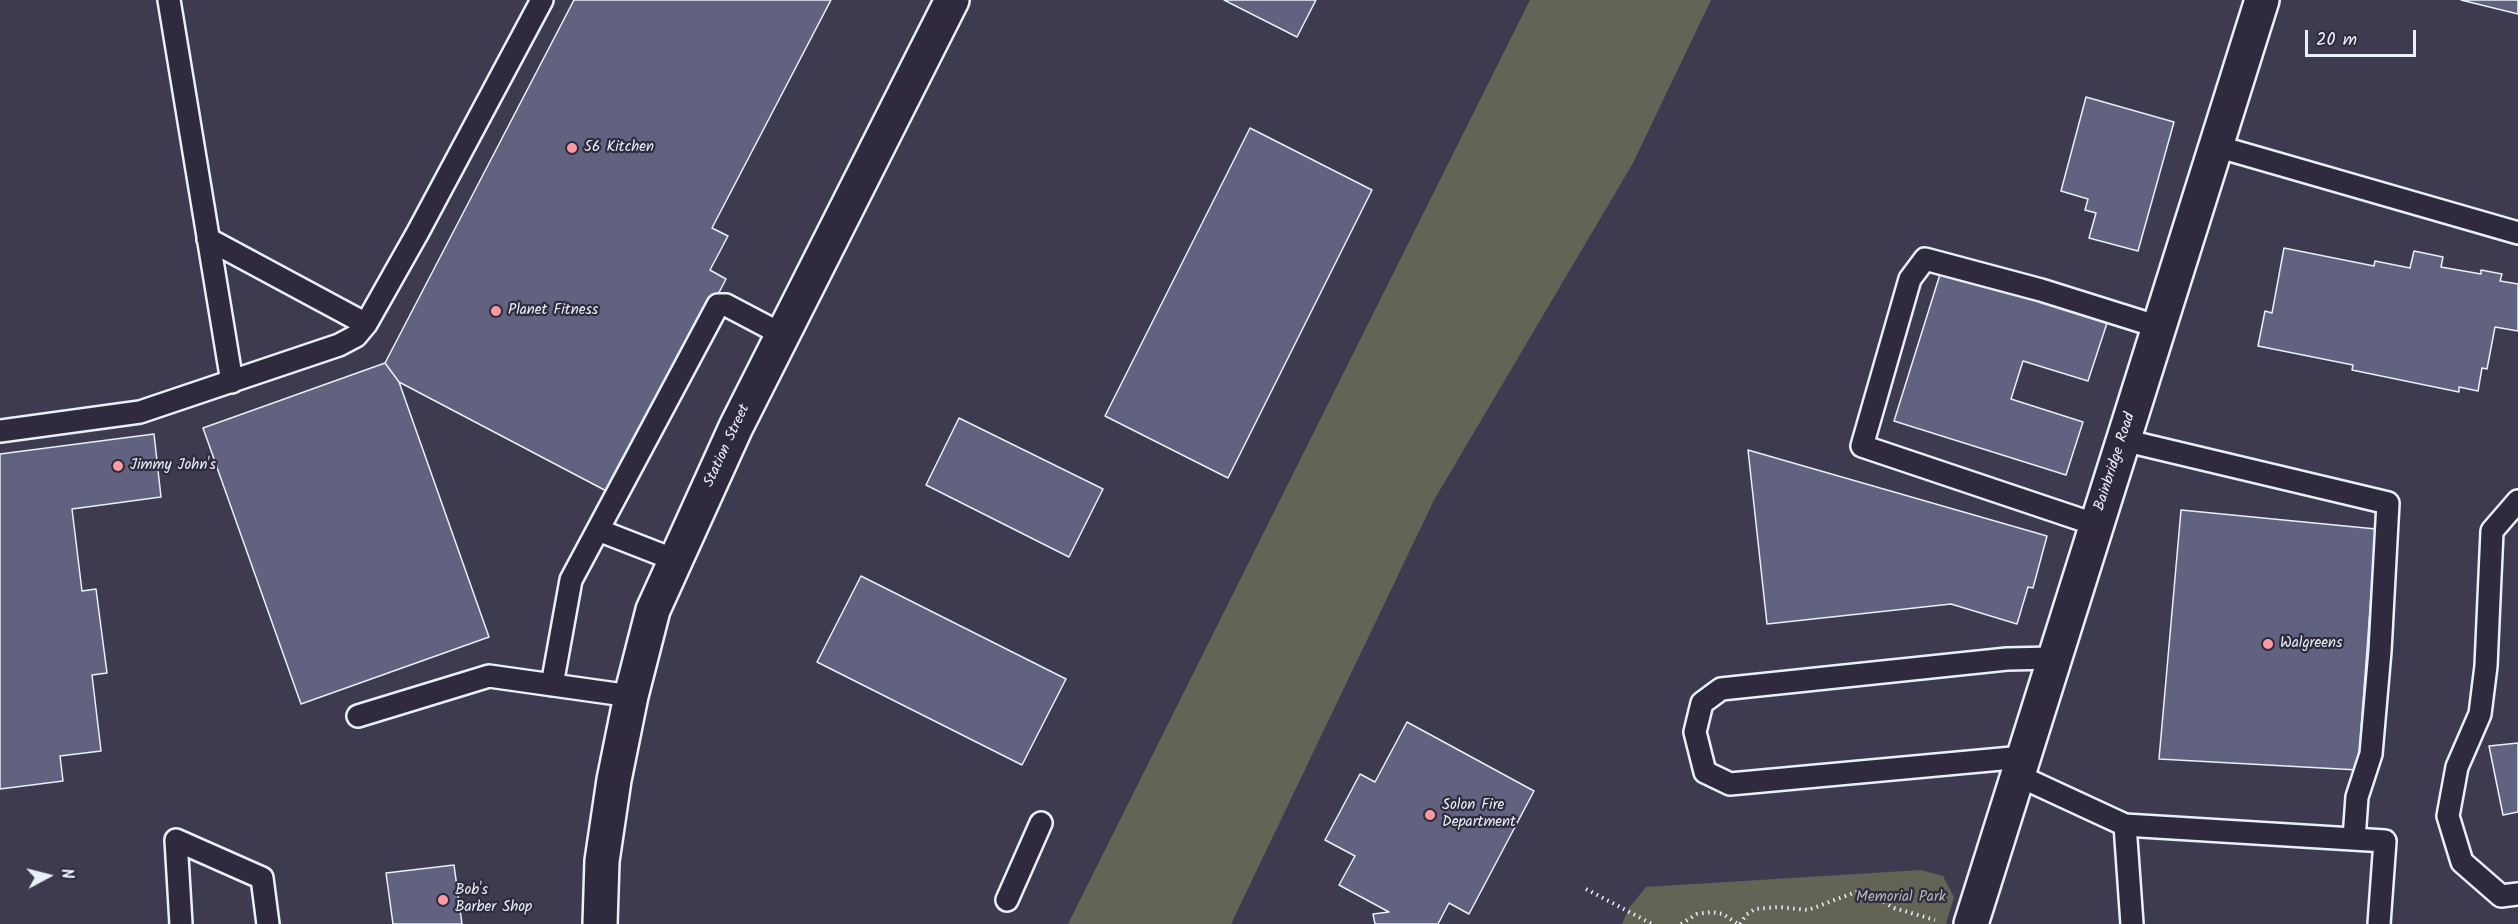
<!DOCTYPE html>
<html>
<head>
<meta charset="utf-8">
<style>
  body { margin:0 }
  #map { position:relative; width:2518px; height:924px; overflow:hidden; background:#2f2a3d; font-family:Kalam,sans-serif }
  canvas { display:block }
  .north { position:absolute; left:18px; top:846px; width:60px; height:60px; -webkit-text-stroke:4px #2f2a3d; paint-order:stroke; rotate:83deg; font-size:16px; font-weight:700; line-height:24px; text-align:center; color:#e8f1f8 }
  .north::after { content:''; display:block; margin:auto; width:21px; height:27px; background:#e8f1f8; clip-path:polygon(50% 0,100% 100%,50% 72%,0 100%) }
  .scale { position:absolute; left:2305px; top:30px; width:111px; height:27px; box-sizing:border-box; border:3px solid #e8f1f8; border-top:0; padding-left:8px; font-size:18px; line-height:21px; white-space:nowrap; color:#e8f1f8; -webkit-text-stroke:4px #2f2a3d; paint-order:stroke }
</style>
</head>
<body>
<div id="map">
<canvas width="2518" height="924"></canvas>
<div class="north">N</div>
<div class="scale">20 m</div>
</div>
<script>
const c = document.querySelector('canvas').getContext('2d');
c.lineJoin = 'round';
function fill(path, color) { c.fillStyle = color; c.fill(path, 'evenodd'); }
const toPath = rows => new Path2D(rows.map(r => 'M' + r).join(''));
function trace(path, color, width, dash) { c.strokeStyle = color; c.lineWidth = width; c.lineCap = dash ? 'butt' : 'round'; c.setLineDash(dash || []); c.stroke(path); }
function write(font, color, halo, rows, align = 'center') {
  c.font = font + ' Kalam,sans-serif'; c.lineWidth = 4.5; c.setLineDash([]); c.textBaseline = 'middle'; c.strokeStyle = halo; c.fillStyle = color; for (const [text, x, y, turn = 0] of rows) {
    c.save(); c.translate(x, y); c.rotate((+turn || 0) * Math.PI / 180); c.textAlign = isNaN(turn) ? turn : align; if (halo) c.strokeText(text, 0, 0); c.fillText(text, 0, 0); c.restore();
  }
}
fill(toPath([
  [0,0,2518,0,2518,924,0,924]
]), '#3e3b51');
fill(toPath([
  [1530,0,1711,0,1633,163,1434,500,1231,924,1068,924],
  [1921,870,1943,876,1954,897,1946,924,1622,924,1629,908,1646,887]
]), '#646456');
const building = toPath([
  [574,0,831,0,712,228,728,236,710,270,726,279,614,495,399,382,385,363,574,0],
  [1224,0,1316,0,1297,37,1224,0],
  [2461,0,2518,0,2518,14,2461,0],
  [2086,97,2174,122,2138,251,2089,238,2096,213,2085,210,2088,199,2061,191,2086,97],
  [1250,128,1372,190,1228,478,1105,416,1250,128],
  [2284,248,2374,266,2375,261,2410,268,2414,251,2443,257,2441,267,2481,274,2481,270,2502,274,2500,281,2518,284,2518,331,2495,327,2487,369,2482,368,2478,391,2459,387,2459,392,2352,370,2353,365,2258,346,2265,311,2272,313,2284,248],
  [1942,268,2108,320,2088,381,2023,361,2011,399,2083,422,2066,475,1894,421,1942,268],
  [385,363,399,382,489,637,301,704,203,428,385,363],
  [959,418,1103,489,1069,557,926,485,959,418],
  [154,434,161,497,72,509,82,591,96,589,107,673,92,675,101,751,60,756,63,781,0,789,0,454,154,434],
  [1748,450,2047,536,2033,588,2028,587,2017,624,1951,604,1767,624,1748,450],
  [2181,510,2376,529,2358,770,2159,759,2181,510],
  [861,576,1066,679,1022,765,817,662,861,576],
  [1407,722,1534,791,1469,914,1449,903,1438,924,1375,924,1373,914,1389,912,1339,885,1355,856,1325,840,1360,774,1375,782,1407,722],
  [2518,743,2518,812,2503,815,2489,746,2518,743],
  [454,865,462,924,393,924,386,873,454,865]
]);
fill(building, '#616280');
trace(building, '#e8f1f8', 1.5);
const lane = toPath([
  [169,0,232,382],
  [2216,146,2518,233],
  [208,239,366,324],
  [0,431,140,412,339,345,356,336,366,324,418,232,542,0],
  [2123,440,2388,503,2380,651,2371,754,2357,797,2354,839],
  [2518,501,2492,531,2486,666,2480,714,2457,767,2448,816,2462,862,2501,896,2518,894],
  [2097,525,1862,446,1910,279,1925,259,2041,290,2159,327],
  [598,530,675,560],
  [552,685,571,580,718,305,726,305,783,335],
  [358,716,489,676,631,696],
  [2023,757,1730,784,1705,772,1695,732,1702,703,1721,689,2007,659,2054,658],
  [2017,775,2125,825,2385,841,2379,924],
  [2125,825,2132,924],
  [1007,900,1041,823],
  [181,924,176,840,262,878,268,924]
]);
const street = toPath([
  [600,924,602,861,614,780,631,696,653,610,736,427,952,0]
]);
const secondary = toPath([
  [1971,924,2262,0]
]);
trace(lane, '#e8f1f8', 26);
trace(street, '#e8f1f8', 38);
trace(secondary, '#e8f1f8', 38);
trace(toPath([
  [1586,889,1652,924],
  [1681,924,1697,914,1711,912,1723,914,1738,924],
  [1740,924,1746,915,1755,909,1779,907,1808,910,1856,892,1870,894,1894,908,1935,920]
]), '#e8f1f8', 4, [1.5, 4.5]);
trace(lane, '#2f2a3d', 21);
trace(street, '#2f2a3d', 33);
trace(secondary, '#2f2a3d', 33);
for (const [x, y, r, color] of [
  [572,148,6,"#ff9aa2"],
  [496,311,6,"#ff9aa2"],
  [118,466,6,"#ff9aa2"],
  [2268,644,6,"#ff9aa2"],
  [1430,815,6,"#ff9aa2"],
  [443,900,6,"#ff9aa2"]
]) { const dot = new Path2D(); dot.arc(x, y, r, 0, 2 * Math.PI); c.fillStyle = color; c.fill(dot); trace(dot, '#2f2a3d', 2); }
write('15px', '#e8f1f8', '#2f2a3d', [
  ["56 Kitchen",584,148],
  ["Planet Fitness",508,311],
  ["Jimmy John's",130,466],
  ["Walgreens",2280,644],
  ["Solon Fire",1442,806],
  ["Department",1442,823],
  ["Bob's",455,891],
  ["Barber Shop",455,908]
], 'left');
write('15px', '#e8f1f8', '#2f2a3d', [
  ["Station Street",728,446,-65],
  ["Bainbridge Road",2116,462,-72]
]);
write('15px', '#b3b9b7', '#2f2a3d', [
  ["Memorial Park",1901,898]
]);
</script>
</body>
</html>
